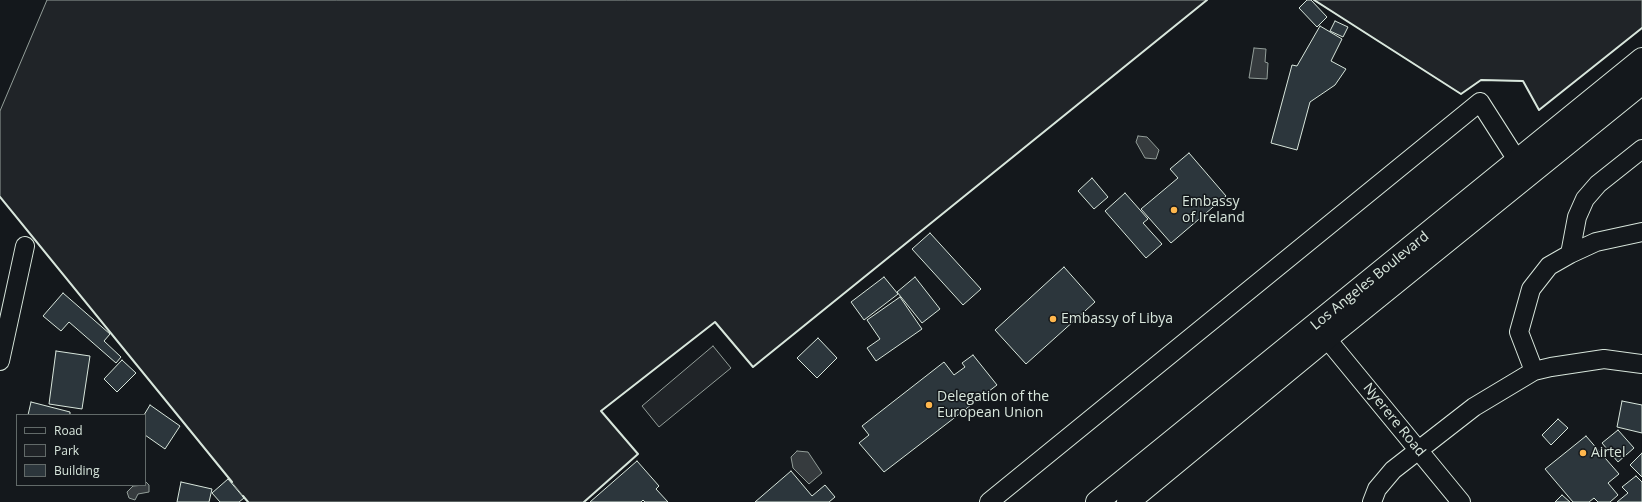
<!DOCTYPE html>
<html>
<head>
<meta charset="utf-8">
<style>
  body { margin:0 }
  #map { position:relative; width:1642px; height:502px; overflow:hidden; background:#14181c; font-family:"Open Sans",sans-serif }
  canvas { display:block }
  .legend { position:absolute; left:16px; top:414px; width:130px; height:72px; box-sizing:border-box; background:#14181c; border:1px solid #626a69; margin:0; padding:5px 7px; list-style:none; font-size:12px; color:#d8e6dc }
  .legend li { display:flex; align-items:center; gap:8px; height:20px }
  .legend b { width:20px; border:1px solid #626a69 }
</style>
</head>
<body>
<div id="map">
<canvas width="1642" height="502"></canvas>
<ul class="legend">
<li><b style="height:5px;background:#14181c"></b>Road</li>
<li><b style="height:11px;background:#202428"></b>Park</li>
<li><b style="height:11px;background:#2c363c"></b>Building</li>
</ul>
</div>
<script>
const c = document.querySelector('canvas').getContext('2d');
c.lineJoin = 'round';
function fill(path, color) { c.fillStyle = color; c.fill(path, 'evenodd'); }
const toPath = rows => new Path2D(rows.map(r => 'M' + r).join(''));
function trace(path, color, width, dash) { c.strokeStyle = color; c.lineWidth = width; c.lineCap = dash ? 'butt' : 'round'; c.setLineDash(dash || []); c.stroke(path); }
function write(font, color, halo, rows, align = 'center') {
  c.font = font + ' "Open Sans",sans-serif'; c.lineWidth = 3; c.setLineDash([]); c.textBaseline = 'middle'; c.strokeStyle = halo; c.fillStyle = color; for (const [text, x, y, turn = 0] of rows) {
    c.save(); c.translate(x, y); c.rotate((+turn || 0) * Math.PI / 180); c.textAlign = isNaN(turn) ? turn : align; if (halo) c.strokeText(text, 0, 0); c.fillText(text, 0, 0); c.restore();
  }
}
const green = toPath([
  [47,0,1207,0,753,367,715,322,601,411,638,454,584,502,248,502,0,197,0,111,47,0],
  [1314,0,1642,0,1642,28,1539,110,1523,81,1481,80,1461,94,1314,0],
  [713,346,731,368,659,427,642,406,713,346]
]);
fill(green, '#202428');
trace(green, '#939e99', 1);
const water = toPath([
  [1254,48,1266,49,1265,62,1268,63,1267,79,1249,78,1254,48],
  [1138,136,1147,137,1159,150,1156,159,1145,158,1136,142,1138,136],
  [797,451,808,452,822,473,809,484,793,468,791,457,797,451],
  [145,481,149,485,149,492,138,494,135,500,129,498,127,492,133,486,145,485,145,481]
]);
fill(water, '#363b3e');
trace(water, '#939e99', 1);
const building = toPath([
  [1307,0,1311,0,1327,17,1317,27,1299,8,1307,0],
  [1335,21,1348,27,1343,37,1330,31,1335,21],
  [1320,26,1342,39,1331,61,1346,69,1335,85,1310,102,1297,150,1271,143,1292,65,1297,66,1320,26],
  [1189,153,1226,196,1171,243,1141,209,1178,178,1170,169,1189,153],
  [1092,178,1108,197,1094,209,1078,191,1092,178],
  [1125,193,1148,219,1143,223,1162,244,1146,258,1105,211,1125,193],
  [930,233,981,289,963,305,912,249,930,233],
  [1064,267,1095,302,1026,364,995,330,1064,267],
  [884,277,898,294,864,320,851,302,884,277],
  [915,277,940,309,922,323,897,292,915,277],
  [63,293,110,334,104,341,121,357,116,363,69,322,61,331,43,316,63,293],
  [900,297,922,329,876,361,867,348,880,339,867,320,900,297],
  [818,338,837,358,817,378,797,358,818,338],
  [56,351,90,356,82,409,49,404,56,351],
  [973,355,997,385,884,472,859,443,869,435,862,426,944,362,954,375,965,367,962,363,973,355],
  [122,360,136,373,117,392,104,379,122,360],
  [1622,401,1642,405,1642,433,1617,427,1622,401],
  [31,402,70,412,70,415,28,415,31,402],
  [150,405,180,426,165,449,145,435,145,415,144,415,150,405],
  [1558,419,1568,428,1551,445,1542,435,1558,419],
  [1618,430,1634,448,1618,462,1602,443,1618,430],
  [1586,436,1619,474,1608,483,1618,495,1610,502,1598,502,1594,498,1589,502,1573,502,1545,469,1586,436],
  [1642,453,1642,477,1630,465,1642,453],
  [637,461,659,486,656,489,668,502,645,502,643,500,641,502,590,502,637,461],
  [791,471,812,496,825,485,835,497,829,502,755,502,791,471],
  [1636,476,1642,482,1642,502,1617,502,1628,493,1622,487,1636,476],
  [228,479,244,498,239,502,220,502,212,493,228,479],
  [181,482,212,489,209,502,177,502,181,482],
  [1562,495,1570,502,1555,502,1562,495]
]);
fill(building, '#2c363c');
trace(building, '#d8e6dc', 1);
const street = toPath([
  [1570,254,1577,217,1585,199,1598,184,1642,149],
  [1318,328,1461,502],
  [0,361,25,246],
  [1534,371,1519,332,1531,289,1549,266,1570,254,1596,242,1642,232],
  [989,502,1480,102,1524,171],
  [1372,502,1377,489,1393,470,1474,407,1534,371,1551,367,1604,359,1642,364]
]);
const secondary = toPath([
  [1097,502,1642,59],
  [1128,502,1327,338,1642,83]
]);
trace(street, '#d8e6dc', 20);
trace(secondary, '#d8e6dc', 24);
trace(street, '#14181c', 18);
trace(secondary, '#14181c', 22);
trace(toPath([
  [1314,0,1461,94,1481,80,1523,81,1539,110,1642,28],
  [0,197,232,482],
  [243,496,248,502],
  [584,502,638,454,601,411,715,322,753,367,1207,0]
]), '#d8e6dc', 2);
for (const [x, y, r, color] of [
  [1174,210,4,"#ffb74d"],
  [1053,319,4,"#ffb74d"],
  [929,405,4,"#ffb74d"],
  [1583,453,4,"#ffb74d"]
]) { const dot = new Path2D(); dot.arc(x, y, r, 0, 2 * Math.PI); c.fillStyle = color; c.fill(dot); trace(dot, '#14181c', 1.5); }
write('14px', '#d8e6dc', '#14181c', [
  ["Embassy",1182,202],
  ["of Ireland",1182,218],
  ["Embassy of Libya",1061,319],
  ["Delegation of the",937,397],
  ["European Union",937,413],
  ["Airtel",1591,453]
], 'left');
write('14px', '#d8e6dc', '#14181c', [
  ["Los Angeles Boulevard",1370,281,-39],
  ["Nyerere Road",1394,420,51]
]);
</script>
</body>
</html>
